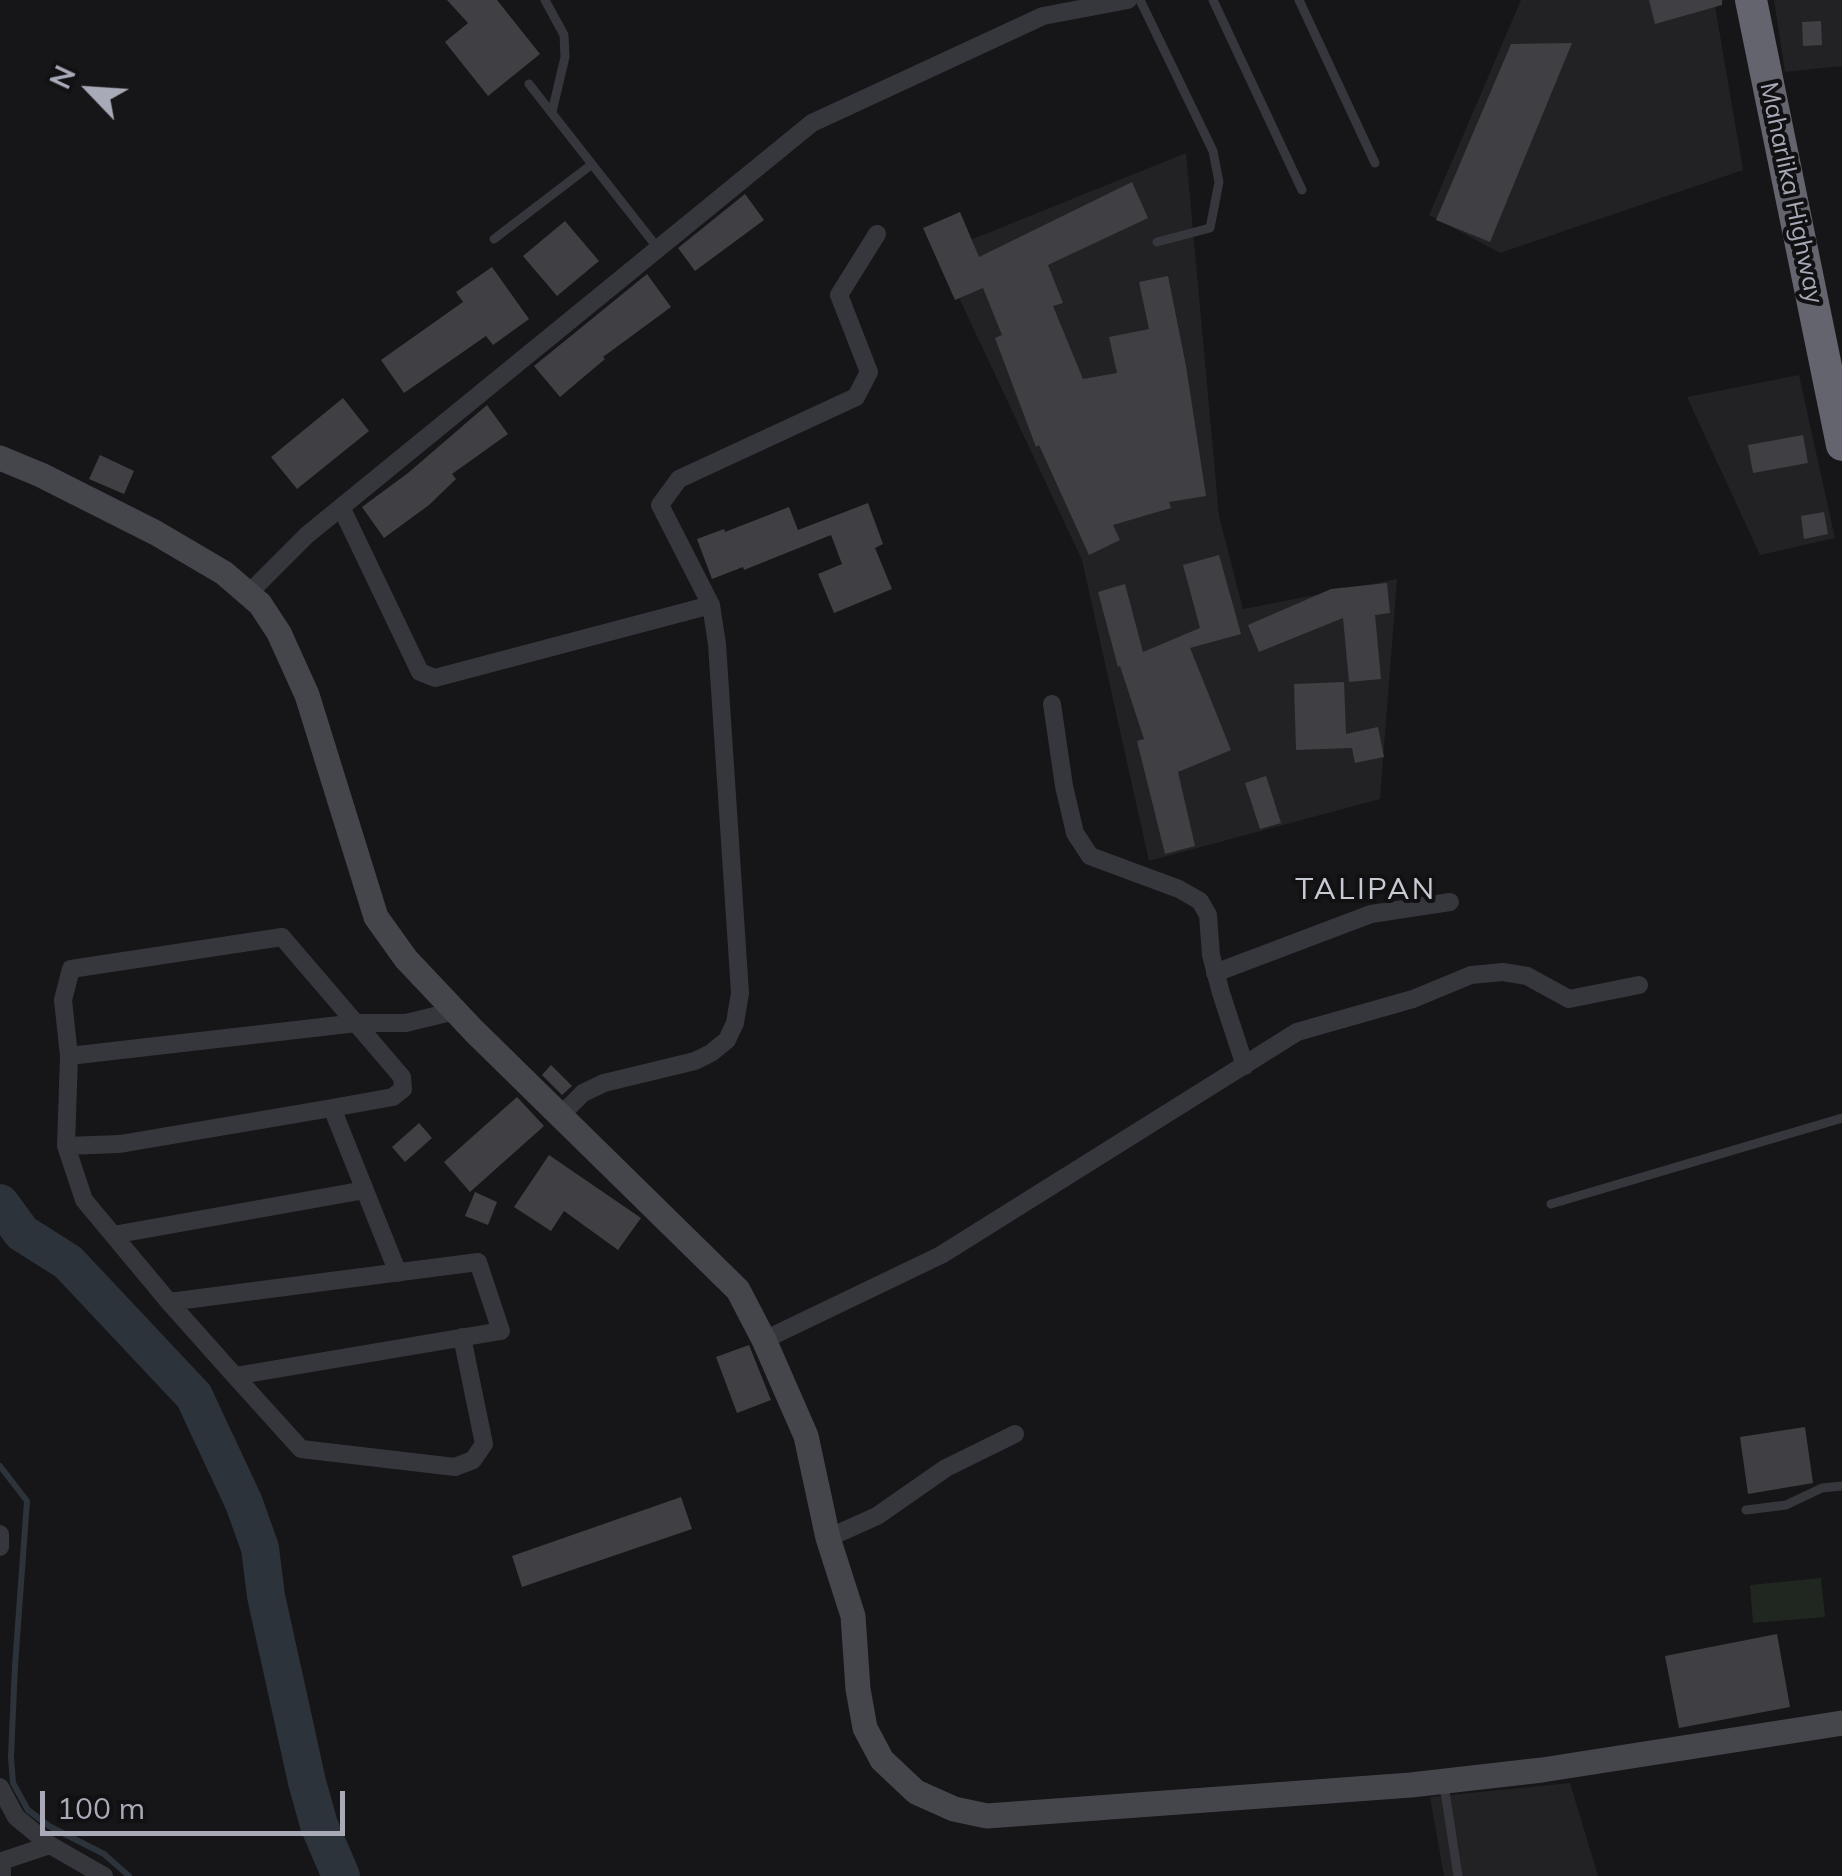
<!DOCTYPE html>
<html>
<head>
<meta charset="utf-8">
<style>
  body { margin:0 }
  #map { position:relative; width:1842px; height:1876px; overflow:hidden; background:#161517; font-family:Mulish,sans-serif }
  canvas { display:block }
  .north { position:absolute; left:40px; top:40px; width:100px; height:100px; -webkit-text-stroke:8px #111012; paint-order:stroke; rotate:295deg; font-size:28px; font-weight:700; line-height:40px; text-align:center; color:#a8abb7 }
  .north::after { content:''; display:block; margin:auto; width:35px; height:45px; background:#a8abb7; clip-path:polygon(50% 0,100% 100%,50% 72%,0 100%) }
  .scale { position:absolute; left:40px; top:1791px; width:305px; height:45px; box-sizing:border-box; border:5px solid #a8abb7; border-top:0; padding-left:12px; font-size:30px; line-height:35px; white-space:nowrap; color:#a8abb7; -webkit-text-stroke:8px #111012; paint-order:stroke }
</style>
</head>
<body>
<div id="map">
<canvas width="1842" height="1876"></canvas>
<div class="north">N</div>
<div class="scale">100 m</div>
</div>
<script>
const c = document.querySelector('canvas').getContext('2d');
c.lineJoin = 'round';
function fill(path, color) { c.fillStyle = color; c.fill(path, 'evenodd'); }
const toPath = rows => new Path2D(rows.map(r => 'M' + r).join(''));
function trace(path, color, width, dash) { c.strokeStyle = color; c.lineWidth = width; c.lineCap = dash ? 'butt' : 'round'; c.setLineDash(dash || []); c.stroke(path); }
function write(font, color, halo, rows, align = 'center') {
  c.font = font + ' Mulish,sans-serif'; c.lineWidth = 8; c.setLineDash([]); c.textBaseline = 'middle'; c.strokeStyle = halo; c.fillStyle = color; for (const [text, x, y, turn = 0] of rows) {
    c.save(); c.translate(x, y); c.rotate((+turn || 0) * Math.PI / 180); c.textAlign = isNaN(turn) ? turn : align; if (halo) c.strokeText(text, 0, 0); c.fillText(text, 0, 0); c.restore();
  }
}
fill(toPath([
  [1521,0,1714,0,1743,170,1500,253,1429,215],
  [1774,0,1842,0,1842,66,1785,72],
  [1186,153,1219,516,1243,609,1397,579,1380,799,1149,861,1082,560,938,253],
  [1799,375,1835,538,1760,555,1687,397],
  [1570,1783,1598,1876,1444,1876,1430,1797]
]), '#222124');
fill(toPath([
  [1821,1578,1825,1617,1753,1623,1750,1585]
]), '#202721');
trace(toPath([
  [0,1466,27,1501,15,1666,11,1757,13,1783,28,1810,49,1826,104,1854,129,1876]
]), '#2c333b', 6);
trace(toPath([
  [0,1203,22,1233,68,1262,194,1396,244,1503,260,1548,266,1596,307,1782,319,1825,341,1876]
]), '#2c333b', 38);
fill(toPath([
  [447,0,497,0,540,54,488,96,445,42,468,23],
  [1649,0,1722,0,1722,5,1655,24],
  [1821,21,1822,45,1803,46,1802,22],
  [1572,43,1490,242,1436,220,1511,44],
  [1132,182,1148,218,1048,265,1063,303,1053,306,1083,379,1117,373,1109,337,1149,329,1139,282,1168,276,1186,366,1206,496,1169,502,1171,508,1113,525,1120,540,1089,555,1039,445,1036,447,995,338,1002,335,983,288,955,300,923,228,960,212,979,257],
  [745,194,764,220,695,271,678,248],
  [565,221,599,261,557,296,523,256],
  [492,267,529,319,493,345,486,336,404,393,381,360,463,302,456,292],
  [647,274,671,307,603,357,605,359,560,397,534,366],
  [343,398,369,431,297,489,271,457],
  [487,405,508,434,452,474,456,479,429,505,384,538,362,507,408,473],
  [1803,435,1808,463,1753,473,1748,445],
  [100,455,134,471,124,494,89,479],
  [868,503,883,544,875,548,892,589,834,613,818,574,842,564,831,535,744,570,743,567,712,579,697,539,724,529,725,532,789,507,798,530],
  [1824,512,1828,534,1804,539,1801,516],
  [1219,555,1241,634,1190,648,1231,750,1178,772,1195,846,1165,854,1137,741,1144,739,1120,666,1118,667,1098,592,1125,584,1143,652,1200,628,1183,565],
  [1387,583,1390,613,1375,615,1381,679,1349,682,1343,618,1259,652,1248,625,1331,589],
  [1344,682,1346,734,1378,727,1384,757,1355,763,1352,748,1296,750,1294,684],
  [1266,776,1281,823,1260,829,1245,783],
  [551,1065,572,1086,562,1095,542,1075],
  [517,1097,544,1126,470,1192,444,1162],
  [419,1123,432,1138,405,1162,392,1147],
  [549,1155,641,1218,618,1250,564,1211,551,1231,514,1207],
  [475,1192,497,1202,488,1225,465,1216],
  [749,1345,771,1400,737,1413,716,1357],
  [1805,1427,1813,1483,1748,1494,1740,1437],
  [681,1497,692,1529,522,1587,512,1556],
  [1777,1634,1790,1707,1679,1728,1665,1656]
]), '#404044');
trace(toPath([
  [545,0,564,35,565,57,552,112],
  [1140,0,1213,151,1219,182,1210,228,1157,242],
  [1213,0,1302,190],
  [1299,0,1375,163],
  [529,84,657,247],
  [494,239,591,165],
  [1551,1204,1842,1118],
  [1746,1510,1786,1505,1822,1488,1842,1486],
  [1444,1785,1458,1876]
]), '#36373c', 9);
trace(toPath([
  [341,507,420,672,435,678,711,605,717,644,740,993,735,1023,727,1040,711,1053,695,1061,604,1083,583,1093,560,1116],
  [248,594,307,535,812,123,1043,16,1128,0],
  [711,605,660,505,679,479,856,397,869,372,839,295,877,234],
  [1052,704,1064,786,1075,833,1090,856,1179,889,1200,901,1208,915,1211,955,1221,993,1245,1066],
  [1215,973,1371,914,1450,902],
  [69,1056,357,1023,406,1023,455,1011],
  [332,1108,398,1273],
  [66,1146,120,1144,332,1108,393,1097,403,1089,402,1077,282,937,71,969,63,1000,69,1056,66,1146,84,1200,169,1302,235,1376,501,1331,478,1262,169,1302],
  [113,1235,365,1190],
  [764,1340,941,1255,1297,1032,1413,999,1471,975,1503,972,1527,976,1569,999,1639,985],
  [235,1376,301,1449,455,1467,473,1460,484,1444,462,1337],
  [0,1534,0,1547],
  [828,1538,877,1516,946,1468,1015,1434],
  [0,1787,16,1817,50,1845,104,1876],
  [2,1876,2,1861,50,1845]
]), '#36373c', 18);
trace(toPath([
  [0,458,41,475,156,533,224,573,260,604,279,633,307,695,376,917,406,959,474,1031,738,1290,764,1340,806,1436,828,1538,853,1616,858,1689,865,1728,882,1760,916,1792,954,1809,987,1816,1411,1785,1542,1770,1842,1723]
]), '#45464c', 25);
trace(toPath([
  [1751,0,1842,445]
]), '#63646d', 32);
write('25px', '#a8abb7', '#111012', [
  ["Maharlika Highway",1791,193,78]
]);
c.letterSpacing = '2.5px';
write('30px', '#c8cad3', '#111012', [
  ["TALIPAN",1366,890]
]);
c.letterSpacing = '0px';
</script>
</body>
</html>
